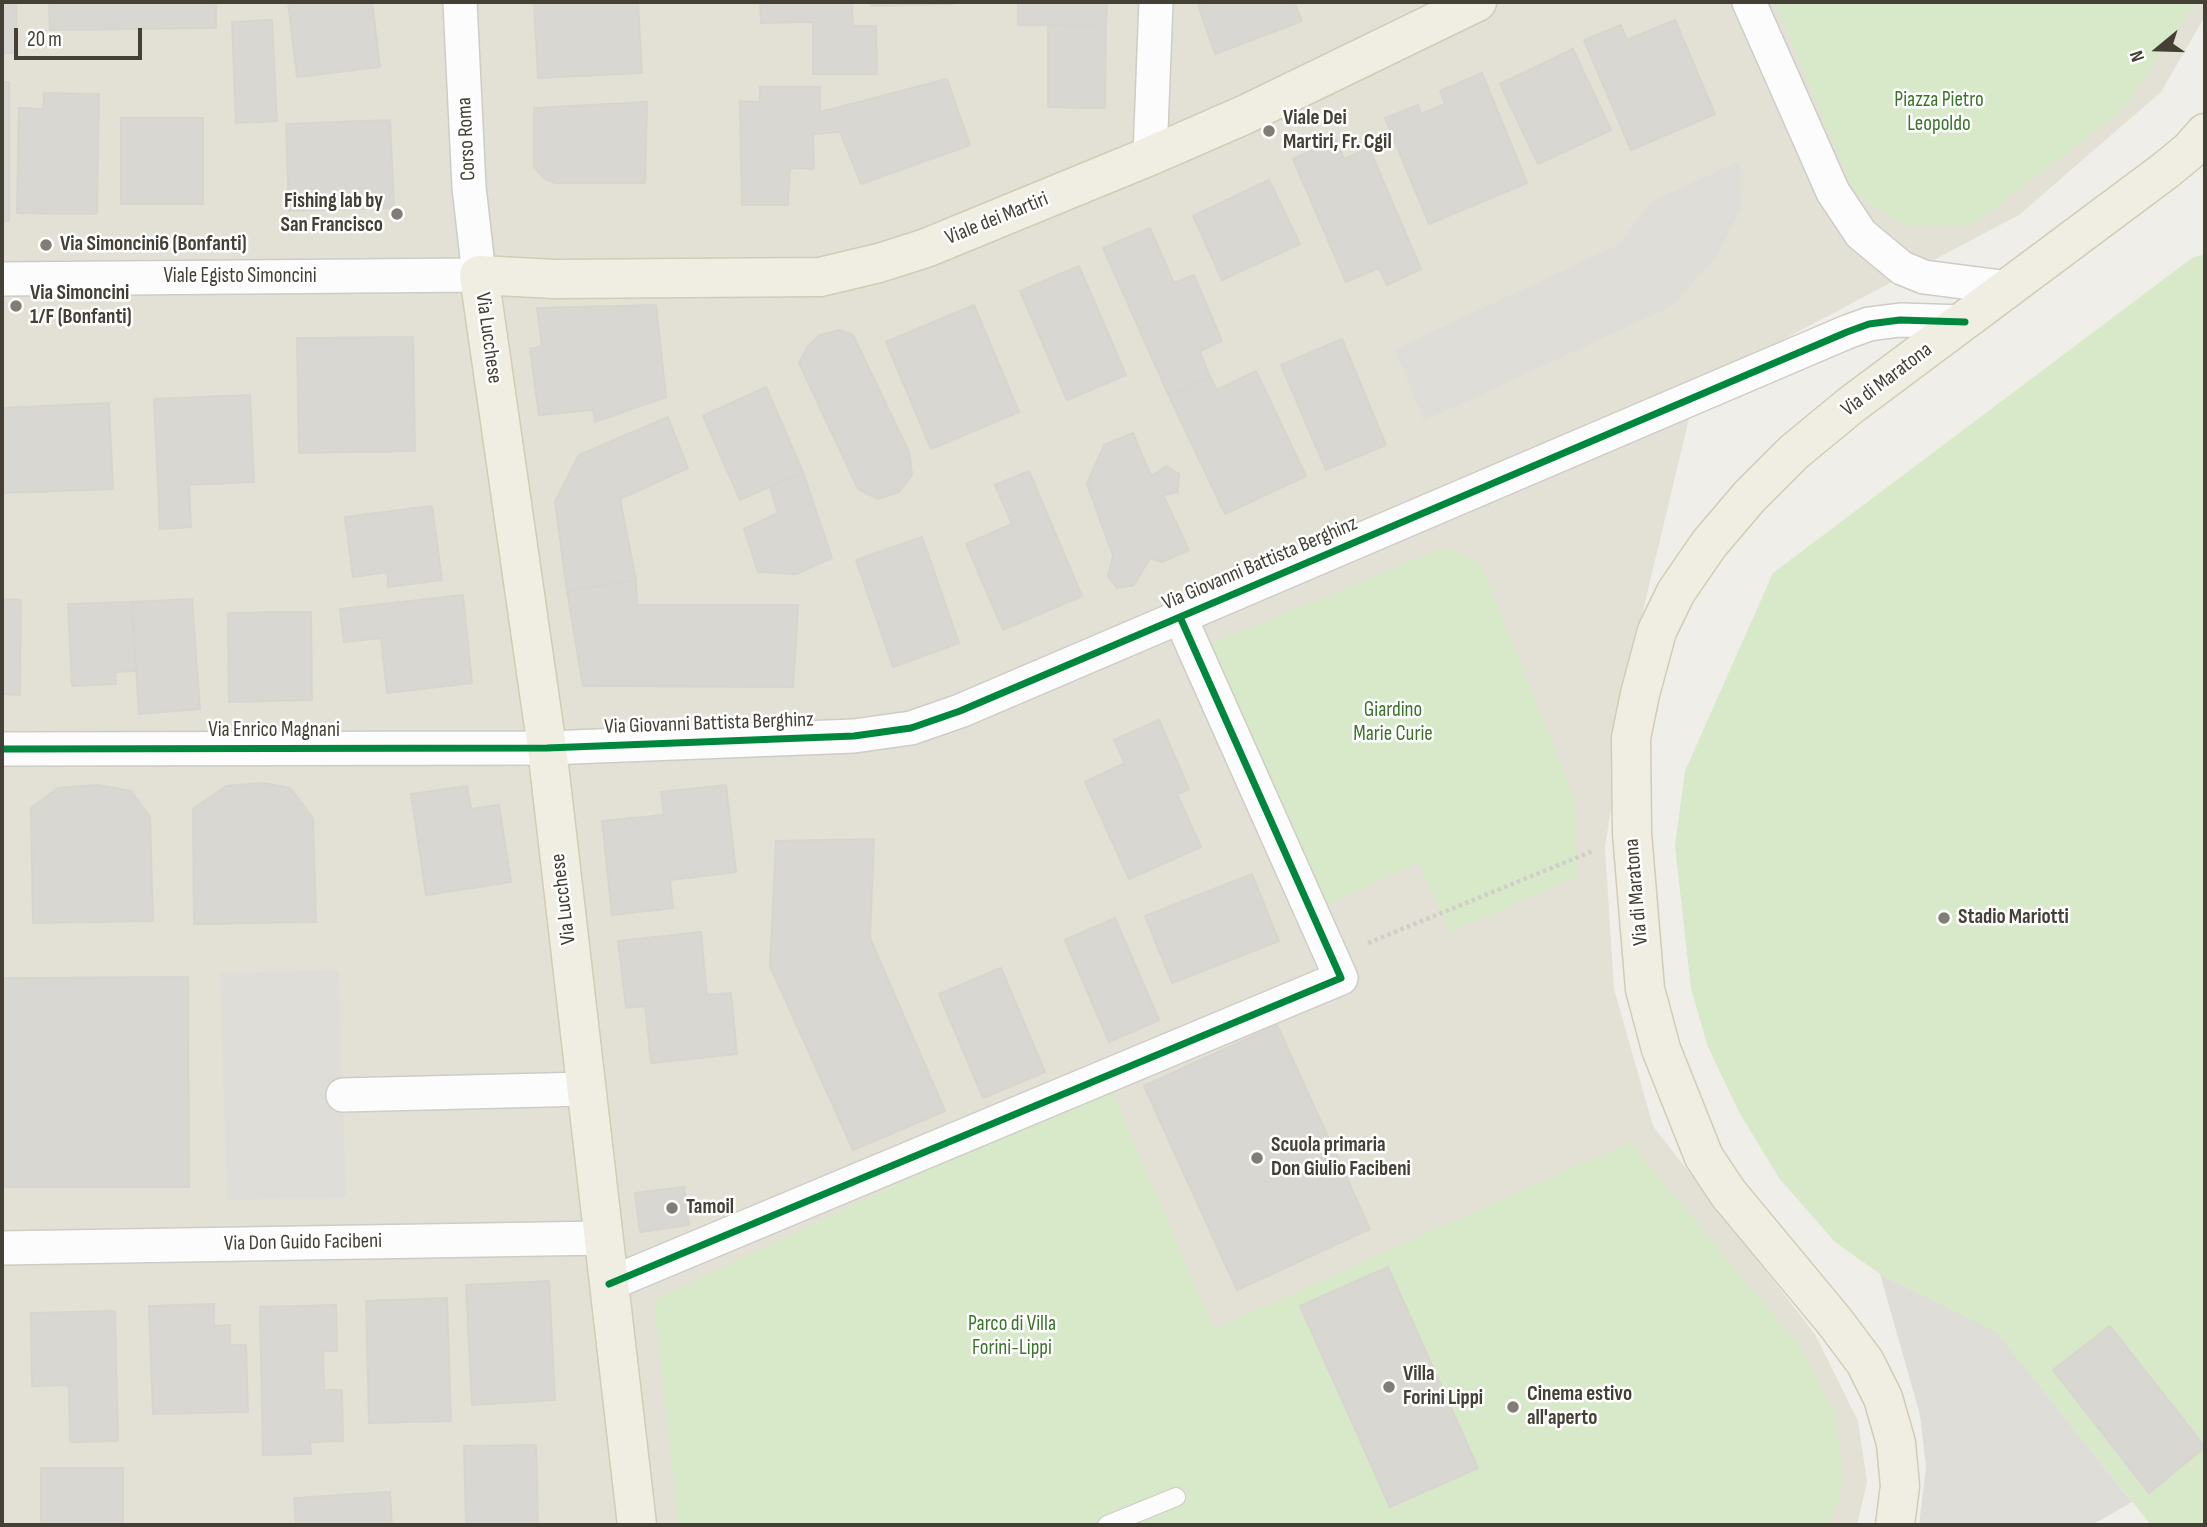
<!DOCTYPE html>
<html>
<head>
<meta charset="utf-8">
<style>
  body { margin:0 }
  #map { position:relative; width:2207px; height:1527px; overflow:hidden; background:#efeee8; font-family:"Sofia Sans Condensed",sans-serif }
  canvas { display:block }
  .frame { position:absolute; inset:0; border:4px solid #444035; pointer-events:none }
  .north { position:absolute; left:2123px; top:14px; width:70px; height:70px; -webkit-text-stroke:5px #fff; paint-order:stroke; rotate:251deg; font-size:19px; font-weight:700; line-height:28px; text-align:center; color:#444035 }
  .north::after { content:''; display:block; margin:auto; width:24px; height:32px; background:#444035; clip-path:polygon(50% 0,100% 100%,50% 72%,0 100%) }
  .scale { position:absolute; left:14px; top:28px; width:128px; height:32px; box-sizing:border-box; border:4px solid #444035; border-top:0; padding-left:9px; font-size:21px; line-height:24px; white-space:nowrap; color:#444035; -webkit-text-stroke:5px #fff; paint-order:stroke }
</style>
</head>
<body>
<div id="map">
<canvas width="2207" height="1527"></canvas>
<div class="frame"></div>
<div class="north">N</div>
<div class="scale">20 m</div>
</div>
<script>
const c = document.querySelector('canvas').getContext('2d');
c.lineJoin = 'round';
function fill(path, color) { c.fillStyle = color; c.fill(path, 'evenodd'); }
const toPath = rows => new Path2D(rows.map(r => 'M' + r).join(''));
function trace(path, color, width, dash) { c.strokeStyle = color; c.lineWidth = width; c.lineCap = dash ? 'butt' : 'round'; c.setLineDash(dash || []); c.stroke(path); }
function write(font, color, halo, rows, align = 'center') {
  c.font = font + ' "Sofia Sans Condensed",sans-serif'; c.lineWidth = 5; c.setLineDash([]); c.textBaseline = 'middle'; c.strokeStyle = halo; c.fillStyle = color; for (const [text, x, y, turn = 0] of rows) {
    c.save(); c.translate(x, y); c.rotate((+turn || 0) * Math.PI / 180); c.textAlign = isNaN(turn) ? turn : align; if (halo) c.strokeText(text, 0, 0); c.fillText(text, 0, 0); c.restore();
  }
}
fill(toPath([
  [2,2,2205,2,2205,16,2161,92,2019,215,1697,385,1642,615,1605,847,1614,989,1653,1126,1815,1334,1858,1421,1867,1482,1857,1525,2,1525]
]), '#e3e1d5');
fill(toPath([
  [1775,2,2196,2,2123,110,1972,225,1905,225,1854,193],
  [2205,254,2205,1522,2200,1525,2151,1525,1996,1333,1880,1274,1835,1242,1779,1178,1739,1112,1708,1047,1691,989,1675,846,1685,771,1773,573,2192,258],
  [1445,547,1480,563,1574,796,1578,876,1450,932,1418,863,1321,908,1206,646],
  [1109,1084,1214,1329,1630,1142,1804,1351,1835,1413,1844,1480,1830,1525,678,1525,654,1300]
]), '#d7e9c9');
fill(toPath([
  [1740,161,1741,208,1716,257,1672,306,1424,421,1395,349,1620,244,1650,202],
  [339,970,346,1197,227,1200,220,973],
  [1880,1274,1996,1332,2132,1502,2092,1525,1919,1525,1926,1467,1920,1415]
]), '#deddd8');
const building = toPath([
  [2,2,16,2,17,53,2,53,2,2],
  [49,2,216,2,216,28,50,30,49,2],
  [288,2,372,2,380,67,297,77,288,2],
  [534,2,638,2,642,73,538,78,534,2],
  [760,2,852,2,853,26,876,26,877,74,813,74,813,22,761,23,760,2],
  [871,2,953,2,953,4,871,6,871,2],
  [1018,2,1107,2,1106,24,1018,25,1018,2],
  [1197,2,1294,2,1302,21,1215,54,1197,2],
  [272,20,277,121,236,123,232,22,272,20],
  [1675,20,1715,114,1631,150,1584,40,1621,25,1627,40,1675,20],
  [1106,24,1105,108,1048,107,1048,25,1106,24],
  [1573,49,1611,130,1538,164,1500,84,1573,49],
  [1482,73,1527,183,1429,224,1385,118,1418,105,1421,114,1445,104,1440,91,1482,73],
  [947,79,970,145,861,184,840,132,813,134,814,169,790,168,788,205,742,205,740,101,760,102,760,87,820,87,820,112,947,79],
  [2,82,9,82,9,221,2,221,2,82],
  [44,93,99,94,97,214,17,213,19,108,43,109,44,93],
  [647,102,645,183,555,183,544,178,534,167,534,108,647,102],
  [121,118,203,118,203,204,121,204,121,118],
  [390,120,394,208,289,211,286,124,390,120],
  [1336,140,1344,159,1369,148,1421,269,1387,285,1379,268,1346,282,1293,159,1336,140],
  [1269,180,1300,244,1222,280,1193,216,1269,180],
  [1150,228,1174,283,1194,275,1222,341,1200,351,1210,377,1169,396,1103,248,1150,228],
  [1079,266,1126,375,1067,400,1020,291,1079,266],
  [656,305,666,397,595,422,593,410,539,415,530,349,542,346,537,308,656,305],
  [974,305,1019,412,931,449,886,342,974,305],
  [839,330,853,335,909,452,912,475,899,492,878,499,858,489,799,363,808,346,820,335,839,330],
  [413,337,415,451,299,453,297,338,413,337],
  [1342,339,1386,445,1326,470,1281,365,1342,339],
  [1256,371,1306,476,1225,514,1169,396,1210,377,1217,390,1256,371],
  [766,387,803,472,740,500,703,416,766,387],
  [250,395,254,482,189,485,191,527,160,529,154,399,250,395],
  [109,403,113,489,2,493,2,408,109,403],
  [668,417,688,468,620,499,636,580,567,591,555,502,579,455,668,417],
  [1133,433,1151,476,1166,466,1179,474,1178,492,1163,495,1189,550,1162,562,1150,558,1134,585,1117,588,1108,576,1113,556,1087,484,1104,445,1133,433],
  [1029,471,1082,596,1003,630,966,544,1012,524,995,485,1029,471],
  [803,472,832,558,796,574,758,572,744,529,778,513,770,487,803,472],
  [432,506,442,580,388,587,387,572,353,577,345,517,432,506],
  [922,537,959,643,893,667,856,560,922,537],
  [636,580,637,605,798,605,793,687,583,686,567,591,636,580],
  [463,595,472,683,387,693,381,638,344,642,340,609,463,595],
  [2,599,21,600,20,695,2,694,2,599],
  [192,599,200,709,139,714,132,602,192,599],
  [132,602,135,671,115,672,116,684,72,686,68,604,132,602],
  [311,612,312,700,229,702,228,613,311,612],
  [1159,720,1189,789,1177,794,1201,847,1129,879,1085,782,1125,763,1114,740,1159,720],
  [263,783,290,788,313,818,316,922,194,924,193,809,226,786,263,783],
  [97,785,131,791,150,817,153,921,33,923,31,808,58,788,97,785],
  [726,785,736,872,670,880,673,908,612,915,602,821,664,815,661,792,726,785],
  [467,786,471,809,499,805,511,882,426,895,411,794,467,786],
  [874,839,870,938,945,1111,853,1150,770,966,776,841,874,839],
  [1252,874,1279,941,1172,983,1145,916,1252,874],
  [1115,918,1159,1020,1109,1042,1065,940,1115,918],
  [701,932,707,995,731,993,737,1054,651,1063,645,1006,626,1008,618,941,701,932],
  [1001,968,1045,1072,983,1098,939,994,1001,968],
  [188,977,189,1187,2,1187,2,978,188,977],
  [1277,1025,1370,1229,1237,1290,1144,1086,1277,1025],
  [684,1187,689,1225,640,1232,635,1193,684,1187],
  [1388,1267,1478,1468,1390,1507,1300,1306,1388,1267],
  [549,1281,555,1400,472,1405,466,1285,549,1281],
  [447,1298,451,1421,369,1423,366,1301,447,1298],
  [214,1304,214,1326,230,1325,230,1345,246,1345,248,1412,153,1414,149,1306,214,1304],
  [336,1305,337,1351,323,1351,324,1390,342,1390,343,1441,310,1442,311,1454,263,1455,260,1307,336,1305],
  [115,1311,118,1441,70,1442,69,1385,32,1386,31,1313,115,1311],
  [2110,1326,2205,1447,2149,1493,2053,1370,2110,1326],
  [536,1445,538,1525,466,1525,464,1446,536,1445],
  [41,1468,123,1468,123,1525,41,1525,41,1468],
  [390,1492,392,1525,296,1525,294,1498,390,1492]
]);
fill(building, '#d8d7d1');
trace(building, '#d7d5ce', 2);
const lane = toPath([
  [1107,1525,1176,1497]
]);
const street = toPath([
  [1749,2,1833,192,1861,234,1902,268,1924,277,2009,288],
  [1150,156,1156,2],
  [2,279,479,275,469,187,460,2],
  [2,749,547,748,854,736,911,728,960,711,1847,332,1869,324,1900,320,1965,322],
  [343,1095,587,1089],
  [2,1248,604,1238],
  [609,1284,1341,978,1180,617]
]);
const primary = toPath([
  [637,1525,547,748,479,275,555,279,820,277,879,263,926,248,1150,156,1244,115,1477,2],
  [1895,1525,1900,1486,1896,1443,1883,1398,1865,1362,1835,1322,1728,1193,1704,1157,1661,1049,1645,989,1632,833,1631,738,1640,694,1657,631,1676,592,1709,544,1749,497,1794,452,1851,405,2166,170,2189,151,2205,133]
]);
trace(lane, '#cdccc6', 20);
trace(street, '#cdccc6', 36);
trace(primary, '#d0ccb6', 41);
trace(toPath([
  [1368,943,1593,851]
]), '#d0ceca', 4.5, [3.5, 3.5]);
trace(lane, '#fdfcfc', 18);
trace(street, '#fdfcfc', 33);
trace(primary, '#f0eee3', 38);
trace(toPath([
  [2,749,547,748,854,736,911,728,960,711,1847,332,1869,324,1900,320,1965,322],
  [609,1284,1341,978,1180,617]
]), '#00873e', 7);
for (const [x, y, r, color] of [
  [1269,131,7,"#807d74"],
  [397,214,7,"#807d74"],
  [46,245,7,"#807d74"],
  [16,306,7,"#807d74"],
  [1944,918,7,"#807d74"],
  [1257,1158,7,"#807d74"],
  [672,1208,7,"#807d74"],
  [1389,1387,7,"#807d74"],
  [1513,1407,7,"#807d74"]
]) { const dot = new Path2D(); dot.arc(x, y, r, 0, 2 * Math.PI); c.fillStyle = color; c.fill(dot); trace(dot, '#fff', 2.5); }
write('21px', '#3b732b', '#fff', [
  ["Piazza Pietro",1939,101],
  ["Leopoldo",1939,125],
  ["Giardino",1393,711],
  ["Marie Curie",1393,735],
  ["Parco di Villa",1012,1325],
  ["Forini-Lippi",1012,1349]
]);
write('bold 21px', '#444035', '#fff', [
  ["Viale Dei",1283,119],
  ["Martiri, Fr. Cgil",1283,143],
  ["Fishing lab by",383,202,"right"],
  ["San Francisco",383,226,"right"],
  ["Via Simoncini6 (Bonfanti)",60,245],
  ["Via Simoncini",30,294],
  ["1/F (Bonfanti)",30,318],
  ["Stadio Mariotti",1958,918],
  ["Scuola primaria",1271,1146],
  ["Don Giulio Facibeni",1271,1170],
  ["Tamoil",686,1208],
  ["Villa",1403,1375],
  ["Forini Lippi",1403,1399],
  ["Cinema estivo",1527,1395],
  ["all'aperto",1527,1419]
], 'left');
write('21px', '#444035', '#fff', [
  ["Corso Roma",467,139,-93],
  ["Viale dei Martiri",997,219,-22],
  ["Viale Egisto Simoncini",240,277],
  ["Via Lucchese",488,338,82],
  ["Via di Maratona",1887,380,-37],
  ["Via Giovanni Battista Berghinz",1260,564,-23],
  ["Via Giovanni Battista Berghinz",709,724,-2],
  ["Via Enrico Magnani",274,731],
  ["Via di Maratona",1637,892,-95],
  ["Via Lucchese",564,899,-97],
  ["Via Don Guido Facibeni",303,1243,-1]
]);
</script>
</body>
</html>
